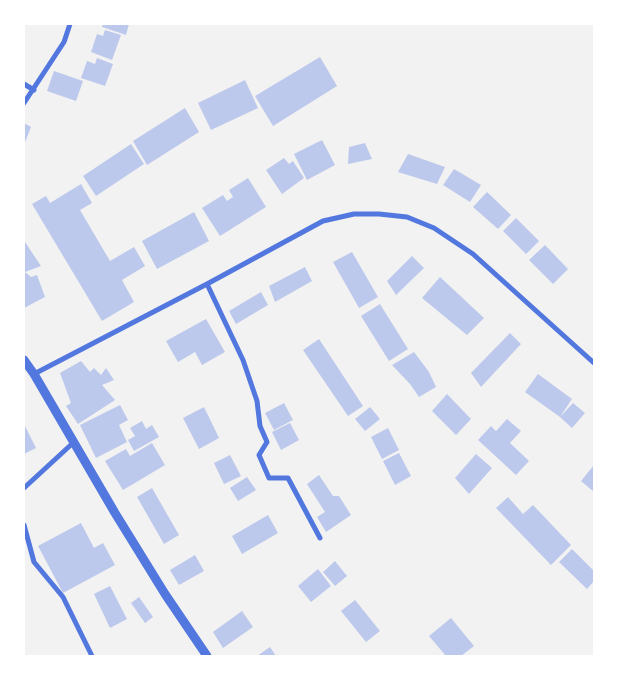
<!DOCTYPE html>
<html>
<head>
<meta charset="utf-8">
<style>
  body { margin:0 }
  #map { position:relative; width:618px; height:680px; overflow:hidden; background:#f2f2f2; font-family:"Exo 2",sans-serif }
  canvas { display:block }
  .frame { position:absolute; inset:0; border:25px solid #fff; pointer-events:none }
</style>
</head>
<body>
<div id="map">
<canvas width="618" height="680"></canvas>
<div class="frame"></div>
</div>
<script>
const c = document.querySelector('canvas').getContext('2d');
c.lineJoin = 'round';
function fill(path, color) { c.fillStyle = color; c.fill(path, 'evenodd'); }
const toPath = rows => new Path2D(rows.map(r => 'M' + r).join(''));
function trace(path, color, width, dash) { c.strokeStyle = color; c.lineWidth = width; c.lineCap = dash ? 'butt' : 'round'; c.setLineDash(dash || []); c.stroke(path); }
fill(toPath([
  [103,24,129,24,126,35,102,27],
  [105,30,121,35,112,60,91,52,97,34,103,36],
  [320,57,337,86,273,126,255,96],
  [97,58,113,64,105,86,81,78,87,61,95,64],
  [54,71,83,81,76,101,47,91],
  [245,80,258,108,211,130,198,103],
  [185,108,199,132,147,165,133,141],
  [24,123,31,127,24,145],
  [322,140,335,165,307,180,294,154],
  [365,143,372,159,348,164,349,147],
  [131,144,144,164,96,196,83,176],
  [408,154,445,167,437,184,398,172],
  [284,158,289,164,293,161,304,178,282,194,266,170],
  [454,169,481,185,470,202,443,185],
  [248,178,266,207,220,236,202,208,223,195,227,201,233,197,229,190],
  [81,184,92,203,80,210,110,261,134,247,145,266,122,280,134,302,102,321,32,204,46,196,50,203],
  [487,192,511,215,498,229,473,207],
  [194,212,209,241,157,269,142,241],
  [516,218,539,241,526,254,503,231],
  [25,242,41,266,25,272,31,277,37,275,45,297,24,308,24,243],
  [545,245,568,269,553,284,529,260],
  [352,252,378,297,359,308,333,262],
  [412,256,424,268,396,295,387,281],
  [305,267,312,281,275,302,269,286],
  [440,277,484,318,467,335,422,298],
  [261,292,268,305,236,324,229,311],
  [380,304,408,349,389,361,361,316],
  [206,319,225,352,202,365,195,352,178,362,166,341],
  [510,333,521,344,481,387,471,373],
  [319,339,363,406,348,416,303,350],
  [414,352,429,372,436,387,419,397,410,384,392,365],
  [81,361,90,372,94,368,101,375,106,368,114,380,102,385,115,400,78,424,66,406,71,403,60,373],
  [538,374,572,399,560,417,525,392],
  [447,394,471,419,456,435,432,411],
  [284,403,293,420,274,430,265,413],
  [573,403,585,413,572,428,560,417],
  [120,405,128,420,119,425,127,442,96,458,80,425],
  [204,407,219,438,199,449,183,418],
  [370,407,380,419,365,431,355,419],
  [507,419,521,431,510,443,529,461,516,475,478,440,491,426,496,431],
  [142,421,146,429,152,425,159,437,134,451,128,440,135,436,130,428],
  [290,423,299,440,281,450,272,432],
  [24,424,36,448,24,454],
  [388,428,399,450,382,459,371,437],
  [152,443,165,465,123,490,105,461,126,449,130,456],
  [399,453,411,476,395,485,383,461],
  [476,454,492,468,469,494,455,478],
  [230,455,241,476,224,484,214,463],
  [594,465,594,492,581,481],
  [319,475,333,496,339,496,351,515,326,532,317,517,325,512,307,484],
  [247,477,256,490,238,501,230,488],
  [152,488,179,535,164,544,137,497],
  [508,497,523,514,533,505,571,545,551,565,496,508],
  [268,515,278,533,242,554,232,536],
  [81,523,94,548,103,543,115,565,63,593,38,546],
  [572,549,594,571,594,581,587,589,559,562],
  [195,555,204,571,179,585,170,570],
  [335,561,347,576,335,586,323,572],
  [318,569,331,586,311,602,298,586],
  [110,586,127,619,110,628,94,594],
  [139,597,153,617,145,623,131,603],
  [355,600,380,631,366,642,341,611],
  [242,611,253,627,223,648,213,632],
  [451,618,474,646,461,656,446,656,429,636],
  [270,647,276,656,257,656]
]), '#bdc9ec');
trace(toPath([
  [24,84,34,90],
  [24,103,64,42,70,24],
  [207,284,243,360,257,401,260,426,267,442,259,455,269,478,288,478,320,538],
  [34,374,207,284,323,221,354,214,379,214,407,217,434,228,473,254,594,363],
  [24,488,74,442],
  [24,525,34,562,63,597,92,656]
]), '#5277de', 5);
trace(toPath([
  [24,360,34,374,115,513,165,594,207,656]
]), '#5277de', 9);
</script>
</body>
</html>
